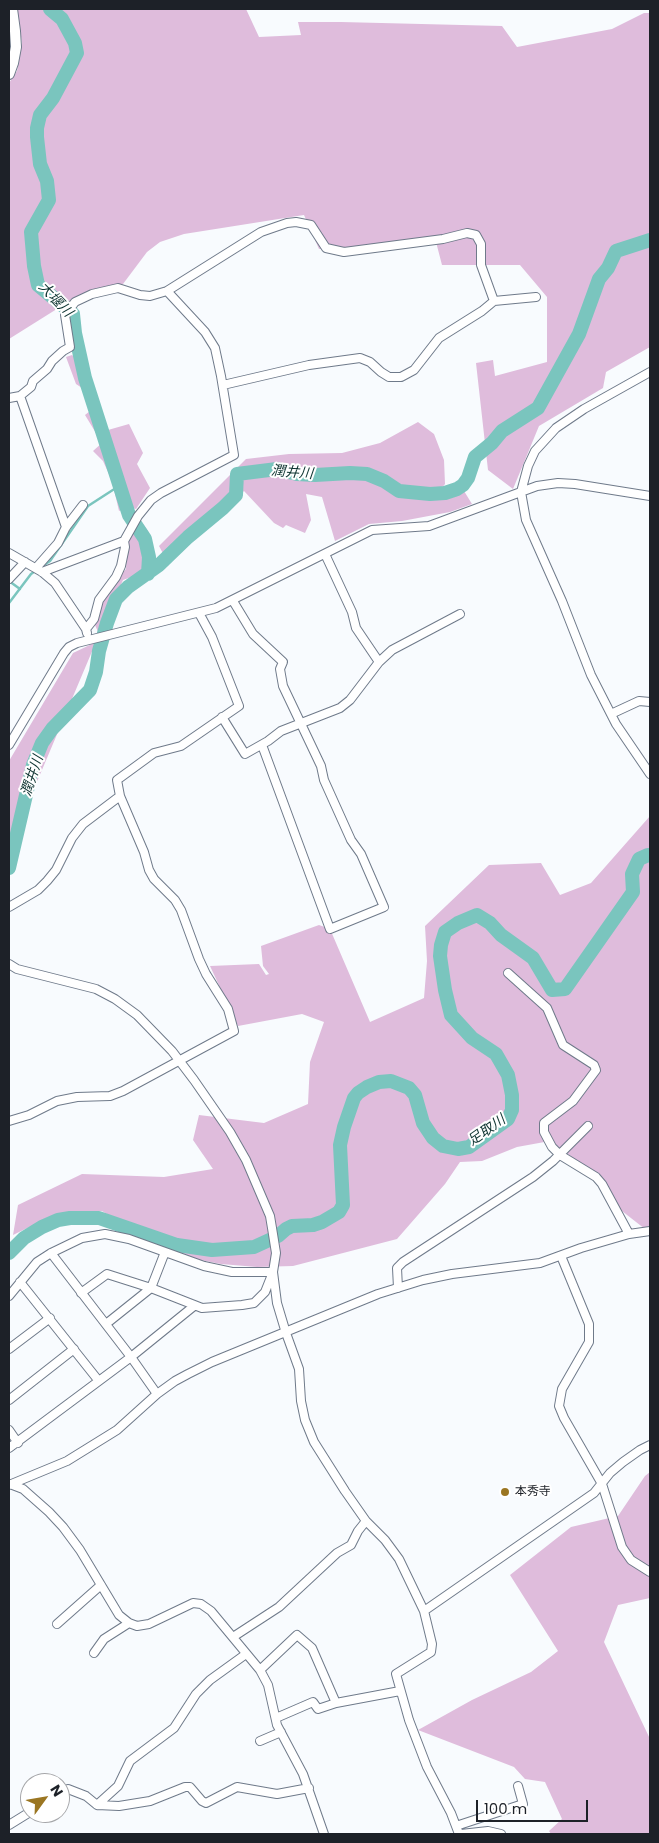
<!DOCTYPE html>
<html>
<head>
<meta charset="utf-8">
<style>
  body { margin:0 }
  #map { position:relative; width:659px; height:1843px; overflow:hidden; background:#f8fbfe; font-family:Poppins,sans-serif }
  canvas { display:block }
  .frame { position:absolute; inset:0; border:10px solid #1d2128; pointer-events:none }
  .north { position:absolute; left:20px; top:1773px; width:50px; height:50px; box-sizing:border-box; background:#fff; border:1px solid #a5a6a9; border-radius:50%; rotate:58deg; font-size:14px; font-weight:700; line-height:20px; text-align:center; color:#1d2128 }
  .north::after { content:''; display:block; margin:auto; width:18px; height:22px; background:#9b7622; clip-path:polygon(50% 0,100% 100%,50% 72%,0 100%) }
  .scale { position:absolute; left:476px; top:1800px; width:112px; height:22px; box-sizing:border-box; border:2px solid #1d2128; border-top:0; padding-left:6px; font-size:15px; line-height:18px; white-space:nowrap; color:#1d2128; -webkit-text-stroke:4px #fff; paint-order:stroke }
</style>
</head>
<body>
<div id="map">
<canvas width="659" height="1843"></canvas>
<div class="frame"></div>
<div class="north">N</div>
<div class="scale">100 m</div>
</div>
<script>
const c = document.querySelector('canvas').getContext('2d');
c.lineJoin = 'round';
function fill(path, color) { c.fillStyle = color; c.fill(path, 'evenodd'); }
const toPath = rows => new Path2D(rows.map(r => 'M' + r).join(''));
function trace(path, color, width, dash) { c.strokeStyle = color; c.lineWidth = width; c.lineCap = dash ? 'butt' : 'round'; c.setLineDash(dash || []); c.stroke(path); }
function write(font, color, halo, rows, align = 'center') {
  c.font = font + ' Poppins,"Noto Sans JP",sans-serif'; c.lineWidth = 4; c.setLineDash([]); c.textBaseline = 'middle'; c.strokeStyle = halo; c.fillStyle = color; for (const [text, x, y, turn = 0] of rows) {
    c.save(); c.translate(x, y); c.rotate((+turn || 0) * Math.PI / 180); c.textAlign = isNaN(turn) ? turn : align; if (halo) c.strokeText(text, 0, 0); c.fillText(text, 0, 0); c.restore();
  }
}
fill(toPath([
  [17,9,246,9,259,37,301,35,298,22,341,22,502,26,517,47,612,29,644,13,650,13,650,347,606,372,603,388,539,426,513,489,488,470,476,363,493,360,495,376,547,362,547,297,520,265,442,265,436,242,319,249,304,215,184,234,160,242,147,252,123,284,66,306,49,293,60,307,9,339,9,83,17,71,22,43],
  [72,355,85,367,108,430,129,424,143,453,137,464,150,488,136,509,128,507,119,511,112,481,103,461,93,451,102,443,85,415,90,411,82,388,76,384,66,357],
  [418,422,434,434,444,460,445,484,438,493,464,491,472,504,450,512,402,521,369,524,335,541,322,497,306,494,311,520,305,533,286,525,283,528,274,523,244,491,210,525,166,559,159,546,246,459,289,454,342,453,380,443],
  [143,524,148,531,154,552,152,565,140,574,123,580,99,634,95,625,95,612,107,589,126,569,127,546,135,525],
  [96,642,9,848,9,761,73,653],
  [650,816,650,1231,645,1229,613,1204,583,1165,550,1141,517,1147,482,1161,460,1162,445,1184,397,1239,293,1266,257,1267,221,1264,195,1259,158,1246,102,1211,50,1217,13,1235,18,1205,82,1174,164,1177,213,1169,193,1140,199,1115,264,1123,308,1104,310,1062,324,1022,302,1014,238,1026,210,966,259,964,266,975,269,974,263,966,261,946,319,925,330,929,370,1022,424,998,427,961,425,926,489,865,541,863,560,895,591,883],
  [650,1472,650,1598,618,1605,604,1642,650,1739,650,1834,551,1834,549,1831,562,1819,545,1782,525,1779,514,1767,418,1730,472,1700,531,1672,558,1651,510,1575,571,1527,618,1516,645,1476]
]), '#dfbcdc');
trace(toPath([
  [9,581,20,589],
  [9,603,31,574,50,561,88,506,119,486]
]), '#7ac5be', 2.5);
trace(toPath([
  [50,9,62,19,75,43,77,53,53,98,40,115,37,128,37,137,40,164,47,181,49,200,31,232,34,266,38,285,73,314,75,333,85,378,129,515,145,539,149,557,148,574],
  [9,868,33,765,42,743,52,729,90,690,96,672,99,651,107,623,116,599,128,587,159,565,188,537,223,508,236,495,237,474,277,469,297,474,315,475,350,473,367,474,384,481,399,491,430,494,445,493,457,489,463,485,468,478,475,457,492,443,502,431,538,408,579,334,599,279,608,268,616,251,650,240],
  [9,1253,24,1238,42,1227,58,1220,70,1218,99,1218,177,1245,212,1250,254,1247,278,1236,286,1229,292,1226,313,1225,322,1222,339,1212,343,1205,340,1145,344,1127,354,1098,358,1093,367,1087,379,1082,391,1081,409,1088,415,1095,423,1123,433,1138,443,1146,458,1149,469,1147,508,1119,512,1110,512,1095,508,1075,496,1054,472,1038,451,1015,445,990,440,956,441,945,445,932,458,923,477,915,490,923,501,935,533,958,552,990,565,989,633,892,632,874,639,859,648,855,650,855]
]), '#7ac5be', 14);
const minor = toPath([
  [650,372,584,409,556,428,535,451,528,466,521,492,526,520,562,601,591,675,616,724,650,774],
  [223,385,309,365,360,358,370,362,381,372,389,377,401,377,414,370,439,338,482,311,494,301,536,297],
  [20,396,66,527],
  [9,398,20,396,31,387,33,381,47,369,52,361,63,351,70,347,65,315,75,302,92,294,118,288,140,295,150,296,167,291,261,232,287,223,296,222,311,225,326,248,344,252,443,239,467,233,476,235,481,244,481,265,494,301],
  [9,553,42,572,55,583,86,629,87,633],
  [325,554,352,612,356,628,379,662],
  [36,568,58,543,66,527,83,505],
  [42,572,124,541],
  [9,579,25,562],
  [233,601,253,634,283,662,280,669,283,686,321,766,324,780,351,840,361,854,384,907,330,929,262,745],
  [86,629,94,619,99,600,116,577,121,566,125,547,124,541,138,516,151,500,161,493,234,455,221,376,215,348,205,332,167,291],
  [611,714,639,701,650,702],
  [222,717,245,754,268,741,281,731,340,708,350,700,379,662,392,650,460,614],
  [9,745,64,653,69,647,77,643,216,608,372,530,429,526,537,486,558,483,575,484,650,496],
  [120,796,117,780,154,753,181,746,239,706,212,637,199,613],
  [9,907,38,890,47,881,56,870,72,838,83,824,120,796,144,852,149,870,154,879,175,900,181,910,199,959,206,974,228,1009,234,1031,123,1091,110,1096,77,1097,57,1101,29,1115,9,1121],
  [9,964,17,969,96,989,115,999,137,1015,172,1051,194,1080,230,1132,246,1160,270,1216,272,1228,276,1253,273,1272,277,1303,286,1333,299,1369,301,1401,305,1420,314,1442,345,1491,366,1521,385,1540,399,1559,424,1611,432,1644,431,1652,396,1674,409,1720,427,1767,451,1813,459,1834],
  [508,973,547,1008,563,1045,594,1065,596,1070,573,1101,544,1123,544,1132,552,1147,560,1155,596,1177,602,1184,629,1234],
  [51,1253,131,1357,157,1394],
  [561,1256,589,1324,589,1342,562,1389,559,1406,564,1418,602,1484,622,1547,631,1560,650,1572],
  [20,1282,98,1380],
  [398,1288,397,1268,403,1262,533,1177,553,1161,588,1126],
  [9,1296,37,1262,51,1253,82,1238,105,1234,129,1239,204,1266,232,1272,273,1272,265,1292,254,1303,242,1305,202,1308,151,1288,107,1274,81,1293],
  [106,1324,151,1288,165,1252],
  [9,1349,50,1318],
  [9,1400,74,1349],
  [9,1430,18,1443],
  [9,1448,131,1357,194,1306],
  [10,1484,23,1489,49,1512,63,1527,80,1550,119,1615,129,1623,137,1626,149,1624,193,1603,201,1604,211,1611,260,1670,268,1685,277,1725,303,1774,324,1834],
  [9,1485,67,1461,117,1430,157,1394,175,1381,188,1374,212,1362,378,1294,423,1280,452,1274,540,1263,581,1248,629,1234,650,1231],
  [424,1611,594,1493,610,1473,623,1462,640,1450,650,1445],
  [57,1624,101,1585],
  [233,1637,279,1607,337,1553,351,1545,358,1531,366,1521],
  [94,1653,104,1639,129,1623],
  [260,1670,297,1635,312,1648,336,1703,400,1691],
  [276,1718,313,1702,318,1709,336,1703],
  [260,1741,281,1732],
  [60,1794,68,1789,86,1796,97,1805,118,1786,130,1761,174,1728,196,1694,210,1680,246,1654],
  [97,1805,119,1806,150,1801,185,1787,190,1787,202,1801,206,1803,237,1787,277,1794,309,1788],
  [9,1825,30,1812],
  [456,1826,523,1804,518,1786],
  [461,1834,488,1831,501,1834]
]);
const major = toPath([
  [9,74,13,63,16,47,15,31,12,9]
]);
trace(minor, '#6f7a8a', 10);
trace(major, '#6f7a8a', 12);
trace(minor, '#fff', 8);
trace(major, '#fff', 10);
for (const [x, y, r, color] of [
  [505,1492,5,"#9b7622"]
]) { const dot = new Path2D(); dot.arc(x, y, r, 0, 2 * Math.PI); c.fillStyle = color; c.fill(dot); trace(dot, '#fff', 2); }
write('12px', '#1d2128', '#fff', [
  ["本秀寺",515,1492]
], 'left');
write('italic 14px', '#0d3330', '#fff', [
  ["大堰川",55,300,46],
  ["潤井川",292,473,5],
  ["潤井川",33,776,-72],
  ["足取川",487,1131,-35]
]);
</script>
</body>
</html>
